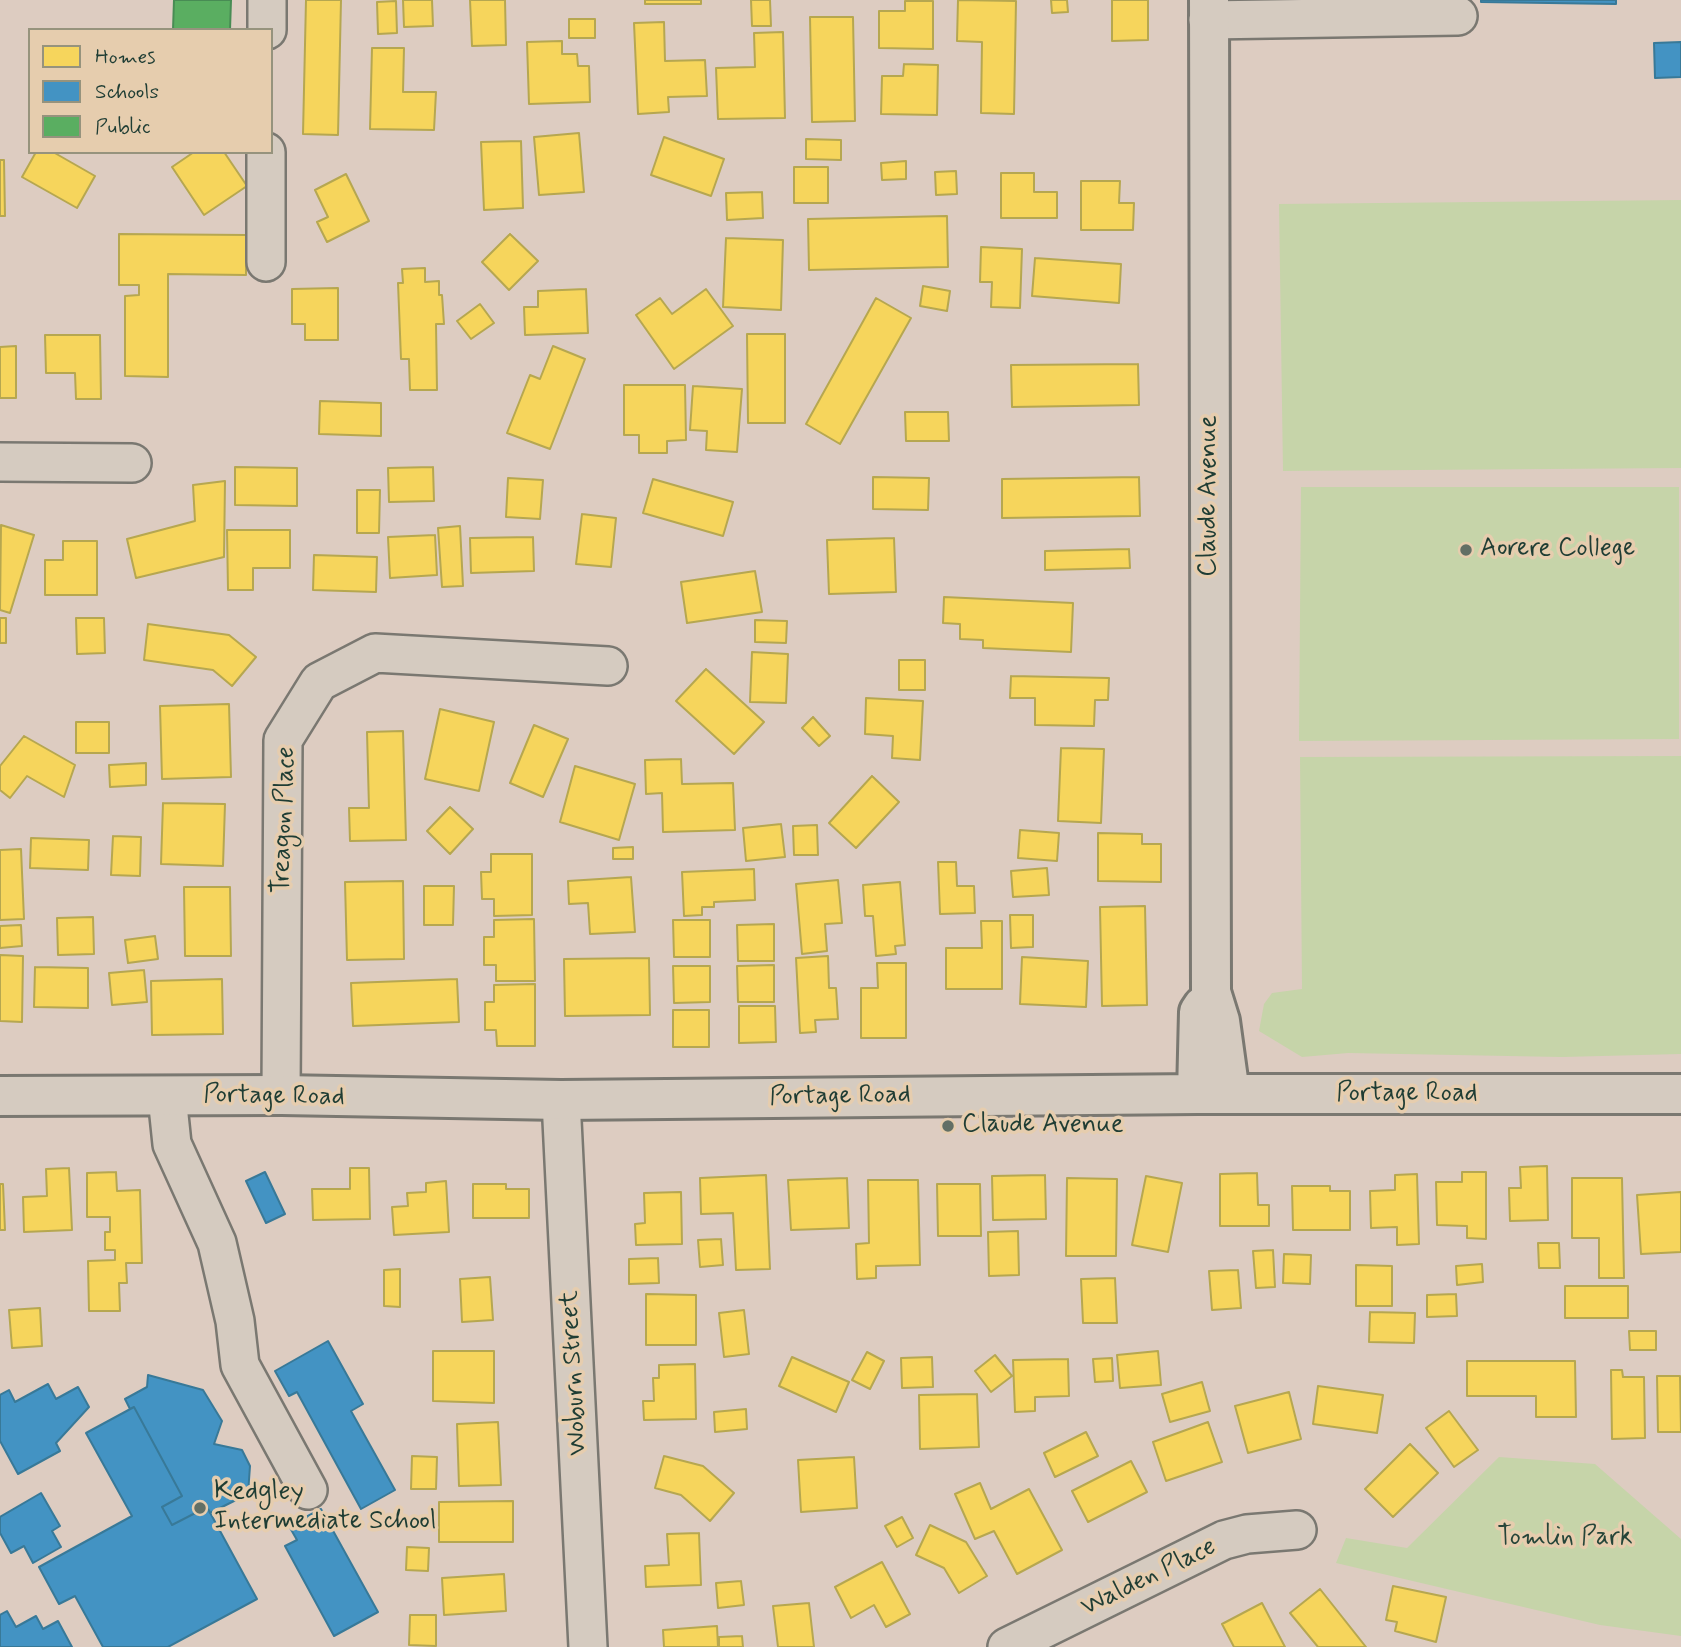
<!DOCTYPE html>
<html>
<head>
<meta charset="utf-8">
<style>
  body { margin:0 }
  #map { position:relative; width:1681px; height:1647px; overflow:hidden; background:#ddccc1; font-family:Mynerve,sans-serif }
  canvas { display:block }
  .legend { position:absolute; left:28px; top:28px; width:245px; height:126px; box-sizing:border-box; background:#e6cdae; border:2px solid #96937d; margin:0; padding:9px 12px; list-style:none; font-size:21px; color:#1f3d34 }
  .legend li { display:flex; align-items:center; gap:14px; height:35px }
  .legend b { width:35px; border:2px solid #96937d }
</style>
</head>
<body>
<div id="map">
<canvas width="1681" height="1647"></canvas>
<ul class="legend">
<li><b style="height:19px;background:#f6d55c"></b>Homes</li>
<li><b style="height:19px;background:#4393c3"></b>Schools</li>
<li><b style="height:19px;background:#5aae61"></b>Public</li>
</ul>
</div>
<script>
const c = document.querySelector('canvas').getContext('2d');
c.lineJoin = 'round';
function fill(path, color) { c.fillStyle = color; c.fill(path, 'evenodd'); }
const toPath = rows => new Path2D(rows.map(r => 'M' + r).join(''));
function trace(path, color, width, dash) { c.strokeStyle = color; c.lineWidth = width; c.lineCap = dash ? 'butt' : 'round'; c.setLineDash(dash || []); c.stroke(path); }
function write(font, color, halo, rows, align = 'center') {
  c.font = font + ' Mynerve,sans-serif'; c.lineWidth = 7; c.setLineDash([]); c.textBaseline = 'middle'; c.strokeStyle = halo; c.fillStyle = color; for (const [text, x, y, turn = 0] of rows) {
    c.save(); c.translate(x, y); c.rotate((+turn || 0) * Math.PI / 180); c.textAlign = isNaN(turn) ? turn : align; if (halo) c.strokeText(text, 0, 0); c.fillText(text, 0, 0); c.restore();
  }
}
fill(toPath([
  [1681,200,1681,468,1283,471,1279,204],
  [1301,487,1679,487,1679,739,1299,741],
  [1681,756,1681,1054,1562,1057,1348,1053,1302,1057,1259,1031,1264,1004,1272,993,1302,989,1300,757],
  [1499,1457,1595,1464,1681,1539,1681,1636,1600,1625,1336,1563,1346,1538,1407,1548]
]), '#c6d4a9');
const homes = toPath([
  [306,0,341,0,338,135,303,134,306,0],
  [403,0,432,0,433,26,404,27,403,0],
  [470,0,505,0,506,45,472,46,470,0],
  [645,0,701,0,701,4,645,4,645,0],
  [751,0,770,0,771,26,752,26,751,0],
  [958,0,1016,1,1014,114,981,113,982,42,957,41,958,0],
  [1051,0,1067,0,1068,12,1052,13,1051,0],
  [1112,0,1148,0,1148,40,1112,41,1112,0],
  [396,1,397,33,378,34,377,2,396,1],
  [905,1,933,1,933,49,879,48,879,11,905,11,905,1],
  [810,17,853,17,855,121,812,122,810,17],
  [569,19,595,19,595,38,569,38,569,19],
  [664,22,665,61,705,60,707,96,668,97,669,112,638,114,634,23,664,22],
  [783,32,785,118,718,119,716,68,755,67,754,33,783,32],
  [562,41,562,54,577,54,578,66,589,66,590,102,529,104,527,42,562,41],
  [372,48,404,48,403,92,436,92,434,130,370,129,372,48],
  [904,64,938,65,937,115,881,114,882,76,903,76,904,64],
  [579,133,584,192,539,195,534,137,579,133],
  [664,137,724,159,711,196,651,175,664,137],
  [806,139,841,140,841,160,806,159,806,139],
  [521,141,523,208,484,210,481,142,521,141],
  [36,152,53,152,95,176,77,208,22,177,36,152],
  [194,152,224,152,247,186,204,215,172,167,194,152],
  [0,160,4,160,5,216,0,216,0,160],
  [906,161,906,179,882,180,881,163,906,161],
  [794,167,828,167,828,203,794,203,794,167],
  [956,171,957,194,936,195,935,172,956,171],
  [1001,173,1034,173,1034,192,1057,192,1057,218,1001,218,1001,173],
  [346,174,369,221,327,242,317,222,328,217,315,190,346,174],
  [1081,181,1120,181,1119,203,1134,203,1133,230,1081,230,1081,181],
  [762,192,763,218,727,220,726,193,762,192],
  [947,216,948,267,809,270,808,219,947,216],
  [119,234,246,235,246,275,168,274,168,377,125,376,125,296,139,295,139,285,119,285,119,234],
  [510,234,538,261,509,290,482,262,510,234],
  [726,238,783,240,781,310,723,307,726,238],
  [981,247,1022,249,1020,308,991,307,992,282,980,282,981,247],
  [1035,258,1121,264,1119,303,1032,296,1035,258],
  [425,268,425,282,439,281,439,295,442,295,444,324,436,324,437,390,410,390,409,359,401,359,398,283,403,283,402,269,425,268],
  [923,286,950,291,947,311,920,306,923,286],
  [338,288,338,340,305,340,305,324,292,324,292,289,338,288],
  [586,289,588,333,525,335,524,307,538,307,538,291,586,289],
  [706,289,733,326,674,369,636,315,660,298,672,314,706,289],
  [876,298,911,318,840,444,806,424,876,298],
  [480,304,494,323,471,339,457,321,480,304],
  [747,334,785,334,785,423,748,423,747,334],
  [45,335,100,335,101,399,76,399,75,373,46,373,45,335],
  [16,346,16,398,0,398,0,347,16,346],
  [553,346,585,359,550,449,507,433,530,375,540,379,553,346],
  [1138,364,1139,405,1012,407,1011,365,1138,364],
  [624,385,685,385,686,440,667,441,667,453,639,453,639,435,624,435,624,385],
  [693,386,742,389,737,452,706,450,707,431,690,430,693,386],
  [320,401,381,403,381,436,319,434,320,401],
  [905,412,948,412,949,441,906,441,905,412],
  [235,467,297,468,297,506,235,505,235,467],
  [433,467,434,501,389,502,388,468,433,467],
  [873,477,929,478,928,510,873,509,873,477],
  [1139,477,1140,516,1002,518,1002,479,1139,477],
  [508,478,543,480,540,519,506,517,508,478],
  [653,479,733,502,723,536,643,513,653,479],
  [225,481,224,557,136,578,127,539,195,521,193,485,225,481],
  [357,490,380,490,379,533,357,533,357,490],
  [582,514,616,518,611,567,576,564,582,514],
  [1,525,34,535,10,613,0,610,1,525],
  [460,526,463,586,442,587,438,528,460,526],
  [227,530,290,530,290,568,253,568,253,590,228,590,227,530],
  [435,535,437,575,390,578,388,537,435,535],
  [533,537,534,571,471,573,470,538,533,537],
  [894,538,896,592,829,594,827,540,894,538],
  [63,541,97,541,97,595,45,595,45,560,63,560,63,541],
  [1129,549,1130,568,1045,570,1045,551,1129,549],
  [314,555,377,557,376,592,313,590,314,555],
  [755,571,762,612,687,623,681,582,755,571],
  [944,597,1073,603,1071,652,983,648,983,640,960,639,960,624,943,623,944,597],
  [0,618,6,618,6,643,0,643,0,618],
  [76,618,104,618,105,653,77,654,76,618],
  [755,620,787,621,786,643,755,642,755,620],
  [148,624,229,635,256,657,232,686,213,670,144,660,148,624],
  [752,652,788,654,786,703,750,702,752,652],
  [899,660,925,660,925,690,899,690,899,660],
  [706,669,764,722,734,754,676,701,706,669],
  [1011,676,1109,678,1108,700,1095,700,1094,726,1035,725,1035,698,1010,698,1011,676],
  [866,698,923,701,920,760,892,758,893,736,865,734,866,698],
  [229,704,231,777,162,779,160,706,229,704],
  [440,709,494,722,479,791,425,779,440,709],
  [813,717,830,736,819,746,802,728,813,717],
  [76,722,109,722,109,753,76,753,76,722],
  [534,725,568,739,543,797,510,783,534,725],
  [403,731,406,840,350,841,349,808,369,808,367,732,403,731],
  [24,736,75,765,64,797,27,776,10,798,0,790,0,766,24,736],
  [1061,748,1104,749,1101,823,1058,821,1061,748],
  [681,759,682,784,733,783,735,830,663,832,662,793,646,794,645,760,681,759],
  [146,763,146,785,110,787,109,765,146,763],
  [575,766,635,784,619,840,560,822,575,766],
  [872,776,899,802,856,848,829,823,872,776],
  [163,803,225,804,223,866,161,864,163,803],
  [450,807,473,829,450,854,427,831,450,807],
  [781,824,785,857,746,861,743,828,781,824],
  [817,825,818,855,794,855,793,826,817,825],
  [1020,830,1059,833,1057,861,1018,858,1020,830],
  [1098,833,1142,834,1142,844,1161,844,1161,882,1098,881,1098,833],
  [113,836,141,837,140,876,111,875,113,836],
  [31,838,89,840,88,870,30,868,31,838],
  [633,847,633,859,613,859,613,848,633,847],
  [21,849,24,919,0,920,0,850,21,849],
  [491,854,532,854,532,915,494,916,494,899,482,899,481,872,491,872,491,854],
  [938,862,956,862,957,886,974,886,975,913,940,914,938,862],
  [1047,868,1049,895,1013,897,1011,871,1047,868],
  [754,869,755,900,714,902,714,907,702,907,702,915,684,916,682,872,754,869],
  [631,877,635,932,590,934,588,903,569,904,568,881,631,877],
  [838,880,842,923,825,924,827,951,802,954,796,884,838,880],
  [403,881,404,959,347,960,345,882,403,881],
  [900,882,905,945,895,946,896,954,876,956,873,916,865,916,863,885,900,882],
  [424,886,454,886,453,925,424,925,424,886],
  [184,887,230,887,231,956,185,956,184,887],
  [1145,906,1147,1005,1102,1006,1100,907,1145,906],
  [1010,915,1033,915,1033,947,1011,948,1010,915],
  [93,917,94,954,58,955,57,918,93,917],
  [534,919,535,981,496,981,496,965,484,965,484,937,494,937,494,920,534,919],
  [673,920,710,920,710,957,674,957,673,920],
  [981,921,1002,921,1002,989,946,989,946,948,982,948,981,921],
  [774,924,774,961,738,961,737,925,774,924],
  [21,925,22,946,0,948,0,926,21,925],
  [155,936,158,959,128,963,125,940,155,936],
  [0,955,23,956,22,1022,0,1021,0,955],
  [828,956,829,988,836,988,838,1019,815,1020,816,1032,800,1033,796,958,828,956],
  [1022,957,1088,961,1086,1007,1020,1004,1022,957],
  [649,958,650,1015,565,1016,564,959,649,958],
  [877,963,906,963,906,1038,861,1038,861,988,878,988,877,963],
  [774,965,774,1002,738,1002,737,966,774,965],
  [673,966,710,966,710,1002,674,1003,673,966],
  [35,967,88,968,88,1008,34,1007,35,967],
  [144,970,147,1002,112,1005,109,973,144,970],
  [222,979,223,1034,152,1035,151,981,222,979],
  [457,979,459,1022,353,1026,351,983,457,979],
  [535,984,535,1046,497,1046,496,1030,485,1030,485,1002,494,1002,494,985,535,984],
  [739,1006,775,1006,776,1042,739,1043,739,1006],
  [673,1010,709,1010,709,1047,673,1047,673,1010],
  [1547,1166,1548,1220,1510,1221,1509,1188,1521,1188,1520,1167,1547,1166],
  [69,1168,72,1230,24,1232,23,1197,47,1196,46,1169,69,1168],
  [350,1168,369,1168,370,1219,313,1220,312,1189,350,1189,350,1168],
  [116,1172,117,1191,140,1190,142,1263,126,1263,127,1283,119,1283,120,1311,89,1311,88,1261,115,1260,115,1250,105,1250,105,1232,110,1232,110,1217,87,1217,87,1173,116,1172],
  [1462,1172,1486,1172,1486,1239,1467,1238,1467,1226,1437,1225,1436,1182,1462,1182,1462,1172],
  [1257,1173,1258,1205,1269,1205,1269,1226,1220,1226,1220,1174,1257,1173],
  [1417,1174,1419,1244,1397,1245,1397,1227,1371,1228,1370,1191,1395,1190,1395,1175,1417,1174],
  [766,1175,770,1269,736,1270,733,1213,701,1214,700,1178,766,1175],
  [1045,1175,1046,1219,993,1220,992,1176,1045,1175],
  [1146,1176,1182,1183,1168,1252,1132,1245,1146,1176],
  [847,1178,849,1228,791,1230,788,1180,847,1178],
  [1067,1178,1117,1179,1116,1256,1066,1256,1067,1178],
  [1572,1178,1622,1178,1624,1278,1599,1278,1599,1238,1572,1238,1572,1178],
  [868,1180,918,1180,920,1265,876,1266,876,1278,857,1279,856,1244,869,1243,868,1180],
  [446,1181,449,1232,394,1235,392,1207,408,1206,407,1193,426,1192,426,1183,446,1181],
  [0,1184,3,1184,5,1230,0,1230,0,1184],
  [473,1184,506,1184,506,1189,529,1189,529,1218,473,1218,473,1184],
  [937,1184,980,1184,981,1236,938,1236,937,1184],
  [1292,1186,1330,1186,1330,1191,1350,1191,1350,1230,1293,1230,1292,1186],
  [681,1192,682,1244,636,1245,635,1224,645,1223,644,1193,681,1192],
  [1681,1192,1681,1252,1641,1254,1637,1195,1681,1192],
  [1018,1231,1019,1275,989,1276,988,1232,1018,1231],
  [721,1239,723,1265,700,1267,698,1240,721,1239],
  [1538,1243,1559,1243,1560,1268,1539,1268,1538,1243],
  [1273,1250,1275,1287,1256,1288,1253,1251,1273,1250],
  [1284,1254,1311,1255,1310,1284,1283,1283,1284,1254],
  [658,1258,659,1283,629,1284,629,1259,658,1258],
  [1482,1264,1483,1282,1457,1285,1456,1266,1482,1264],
  [1356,1265,1392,1266,1392,1306,1356,1306,1356,1265],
  [400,1269,400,1307,384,1306,384,1270,400,1269],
  [1238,1270,1241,1308,1212,1310,1209,1271,1238,1270],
  [490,1277,493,1320,462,1322,460,1279,490,1277],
  [1115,1278,1117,1323,1083,1323,1081,1279,1115,1278],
  [1565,1286,1628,1286,1628,1318,1565,1318,1565,1286],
  [646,1294,696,1295,696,1345,646,1345,646,1294],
  [1456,1294,1457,1316,1427,1317,1427,1295,1456,1294],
  [40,1308,42,1346,12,1348,9,1310,40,1308],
  [744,1310,749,1354,724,1357,719,1313,744,1310],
  [1370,1312,1415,1313,1414,1343,1369,1342,1370,1312],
  [1629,1331,1656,1331,1656,1350,1630,1350,1629,1331],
  [433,1351,494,1351,494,1403,433,1401,433,1351],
  [1158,1351,1161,1385,1120,1388,1117,1355,1158,1351],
  [867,1352,884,1361,870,1389,852,1380,867,1352],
  [995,1355,1012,1376,991,1392,975,1371,995,1355],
  [792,1357,849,1382,836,1412,779,1386,792,1357],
  [932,1357,933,1387,902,1388,901,1358,932,1357],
  [1112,1358,1113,1381,1095,1382,1093,1359,1112,1358],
  [1068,1359,1069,1396,1035,1397,1035,1411,1015,1412,1013,1360,1068,1359],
  [1467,1361,1575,1361,1576,1417,1536,1417,1536,1396,1467,1396,1467,1361],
  [695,1364,696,1419,644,1420,643,1401,654,1401,653,1378,659,1378,659,1365,695,1364],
  [1611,1370,1622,1370,1623,1377,1644,1377,1645,1438,1612,1439,1611,1370],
  [1657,1376,1680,1376,1681,1432,1658,1432,1657,1376],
  [1202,1382,1210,1411,1170,1422,1162,1394,1202,1382],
  [1318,1386,1383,1395,1377,1433,1313,1424,1318,1386],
  [1289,1392,1301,1439,1248,1453,1235,1406,1289,1392],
  [977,1394,979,1447,920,1449,919,1395,977,1394],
  [746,1409,747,1429,715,1432,714,1412,746,1409],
  [1449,1411,1478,1450,1454,1467,1426,1428,1449,1411],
  [498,1422,501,1485,459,1486,457,1424,498,1422],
  [1208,1422,1222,1462,1166,1481,1153,1442,1208,1422],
  [1086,1432,1098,1456,1055,1477,1044,1453,1086,1432],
  [1410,1444,1438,1473,1393,1517,1365,1489,1410,1444],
  [412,1456,437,1457,436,1489,411,1489,412,1456],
  [664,1456,703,1466,734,1493,710,1521,681,1495,655,1488,664,1456],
  [854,1457,857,1508,801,1512,798,1460,854,1457],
  [1131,1461,1147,1492,1088,1522,1072,1491,1131,1461],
  [980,1483,991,1509,1029,1489,1062,1550,1017,1574,994,1531,975,1539,955,1494,980,1483],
  [513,1501,513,1542,439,1542,439,1502,513,1501],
  [902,1517,913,1538,897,1547,885,1526,902,1517],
  [930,1525,966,1542,987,1576,959,1593,944,1568,916,1555,930,1525],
  [699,1533,701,1585,646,1587,645,1566,669,1565,667,1534,699,1533],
  [407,1547,429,1548,428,1571,406,1570,407,1547],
  [882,1562,910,1614,886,1627,874,1605,851,1618,835,1587,882,1562],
  [504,1574,506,1611,444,1615,442,1578,504,1574],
  [741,1581,744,1605,718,1608,716,1583,741,1581],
  [1393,1586,1446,1597,1436,1642,1395,1631,1397,1622,1386,1620,1393,1586],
  [1320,1589,1366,1647,1318,1647,1290,1613,1320,1589],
  [809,1603,814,1647,778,1647,773,1606,809,1603],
  [1262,1603,1285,1647,1234,1647,1222,1624,1262,1603],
  [410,1615,436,1615,436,1646,409,1645,410,1615],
  [717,1626,718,1647,664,1647,663,1630,717,1626],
  [742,1636,743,1647,719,1647,719,1637,742,1636]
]);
fill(homes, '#f6d55c');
trace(homes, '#b6a750', 2);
const schools = toPath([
  [1481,0,1616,0,1616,4,1481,2,1481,0],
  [1681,42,1681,77,1655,78,1654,43,1681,42],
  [265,1172,285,1214,266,1223,246,1181,265,1172],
  [328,1341,363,1404,351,1411,395,1490,361,1509,297,1392,289,1396,275,1371,328,1341],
  [148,1375,203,1390,222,1421,214,1444,242,1450,250,1466,248,1494,210,1513,207,1507,172,1525,162,1507,182,1496,134,1407,130,1409,125,1399,147,1387,148,1375],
  [48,1384,56,1399,78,1387,89,1407,56,1443,60,1451,18,1474,0,1441,0,1395,9,1390,15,1402,48,1384],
  [134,1407,182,1496,162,1507,172,1525,207,1507,257,1599,168,1647,103,1647,75,1596,59,1604,39,1567,132,1516,86,1433,134,1407],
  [41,1493,60,1526,52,1531,61,1547,33,1563,24,1546,11,1553,0,1533,0,1517,41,1493],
  [321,1509,378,1612,334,1636,285,1546,297,1540,289,1526,321,1509],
  [7,1611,16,1627,36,1616,43,1629,58,1621,72,1647,0,1647,0,1615,7,1611]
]);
fill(schools, '#4393c3');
trace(schools, '#387998', 2);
const public = toPath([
  [174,0,231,0,230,30,173,30,174,0]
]);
fill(public, '#5aae61');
trace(public, '#488c54', 2);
const minor = toPath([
  [1208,20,1458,16],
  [267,30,267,0],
  [266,262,266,152],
  [0,462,132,463],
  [281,1095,283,740,319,682,375,653,608,666],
  [167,1096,172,1144,217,1243,235,1321,240,1365,308,1490],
  [561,1100,588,1647],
  [1007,1647,1224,1540,1247,1534,1297,1530]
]);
const major = toPath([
  [1209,0,1211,992,1220,1021,1230,1094],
  [1197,1094,1199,1012,1203,1006],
  [0,1096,281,1095,561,1100,1197,1094,1681,1094]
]);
trace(minor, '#7a7871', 42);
trace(major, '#7a7871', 44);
trace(minor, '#d5cbc0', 37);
trace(major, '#d5cbc0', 38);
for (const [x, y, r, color] of [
  [1466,550,7,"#626f65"],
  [948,1126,7,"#626f65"],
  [200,1508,7,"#626f65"]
]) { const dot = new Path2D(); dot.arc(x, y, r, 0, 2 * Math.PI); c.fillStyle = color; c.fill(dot); trace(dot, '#e6cdae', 2.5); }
write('26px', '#1f3d34', '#e6cdae', [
  ["Claude Avenue",1210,496,-90],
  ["Treagon Place",285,820,-88],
  ["Portage Road",1407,1095],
  ["Portage Road",274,1097,1],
  ["Portage Road",840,1097,-1],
  ["Woburn Street",575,1373,-93],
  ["Walden Place",1149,1578,-26]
]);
write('26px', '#1f3d34', '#e6cdae', [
  ["Aorere College",1480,550],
  ["Claude Avenue",962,1126],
  ["Kedgley",214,1493],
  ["Intermediate School",214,1523]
], 'left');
write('26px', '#264539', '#e6cdae', [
  ["Tomlin Park",1565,1539]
]);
</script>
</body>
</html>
